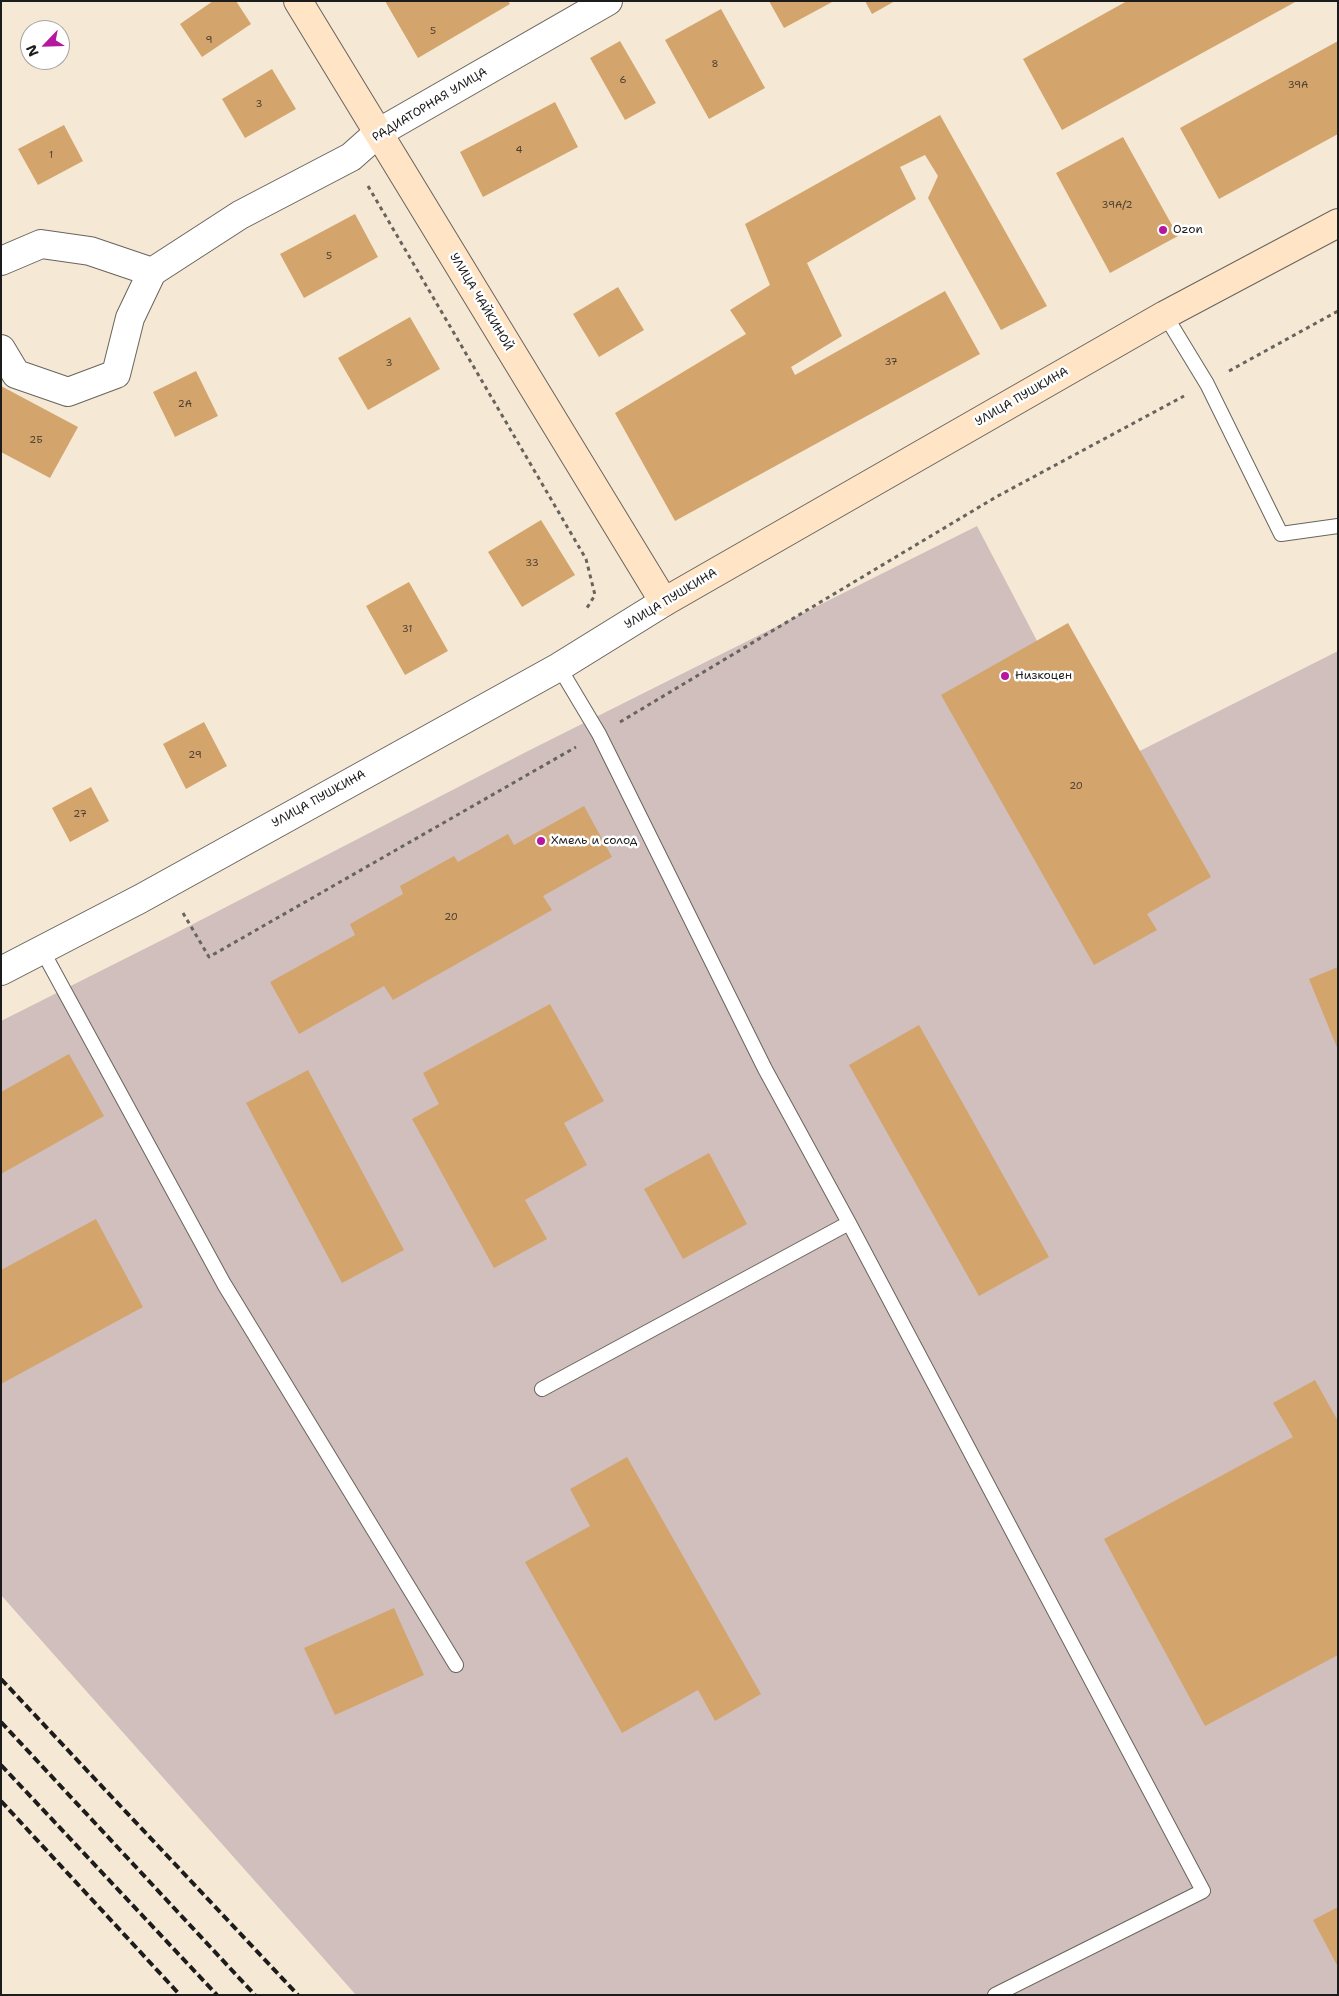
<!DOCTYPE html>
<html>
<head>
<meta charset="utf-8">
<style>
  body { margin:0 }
  #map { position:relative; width:1339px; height:1996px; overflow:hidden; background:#f5e9d5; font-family:"Shantell Sans",sans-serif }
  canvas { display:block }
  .frame { position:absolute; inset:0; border:2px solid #1c1c1c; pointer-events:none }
  .north { position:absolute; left:20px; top:20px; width:50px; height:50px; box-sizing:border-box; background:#fff; border:1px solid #a4a4a4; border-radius:50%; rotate:246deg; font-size:14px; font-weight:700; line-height:20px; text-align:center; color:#1c1c1c }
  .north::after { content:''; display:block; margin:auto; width:18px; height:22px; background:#b5179e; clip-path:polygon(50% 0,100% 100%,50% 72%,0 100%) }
</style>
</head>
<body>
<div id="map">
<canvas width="1339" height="1996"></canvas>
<div class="frame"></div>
<div class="north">N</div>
</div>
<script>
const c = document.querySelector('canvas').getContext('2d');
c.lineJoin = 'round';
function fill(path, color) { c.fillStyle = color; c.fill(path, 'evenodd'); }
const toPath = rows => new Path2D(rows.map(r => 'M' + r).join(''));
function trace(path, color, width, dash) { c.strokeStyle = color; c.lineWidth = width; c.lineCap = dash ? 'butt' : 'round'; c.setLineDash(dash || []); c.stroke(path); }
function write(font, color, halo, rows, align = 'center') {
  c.font = font + ' "Shantell Sans",sans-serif'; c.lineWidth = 5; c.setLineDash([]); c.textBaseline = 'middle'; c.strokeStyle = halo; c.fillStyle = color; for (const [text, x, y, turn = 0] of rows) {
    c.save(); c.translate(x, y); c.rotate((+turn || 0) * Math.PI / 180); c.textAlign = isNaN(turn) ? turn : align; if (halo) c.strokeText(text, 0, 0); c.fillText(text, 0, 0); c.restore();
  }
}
fill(toPath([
  [977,526,1104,769,1338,651,1338,1995,356,1995,1,1595,1,1021,168,937,526,752]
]), '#d1bfbd');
fill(toPath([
  [213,1,236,1,251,24,202,57,180,24],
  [385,1,508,1,510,4,418,58],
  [769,1,834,1,784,28],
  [865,1,895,1,872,14],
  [1127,1,1297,1,1062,130,1023,59],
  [721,9,765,88,709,119,665,40],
  [620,41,656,103,625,120,590,58],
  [1338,41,1338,134,1219,199,1180,128],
  [272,69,296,109,245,138,222,99],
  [555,102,578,147,483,197,460,152],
  [940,115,1047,306,1001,330,928,198,938,176,925,155,900,167,916,199,807,263,842,336,791,367,795,375,945,291,980,354,675,521,615,413,746,334,730,310,770,285,745,224],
  [64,125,83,161,38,185,18,149],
  [1123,137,1178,236,1110,273,1056,173],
  [355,214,378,257,304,298,280,254],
  [618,287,644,330,599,357,573,314],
  [410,317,440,369,368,410,338,358],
  [196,371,218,416,175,437,153,392],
  [1,386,78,427,50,478,1,452],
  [541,520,575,575,522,607,488,552],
  [409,582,448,651,405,675,366,606],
  [1068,623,1211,877,1147,914,1157,930,1094,965,941,695],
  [204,722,227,766,186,789,163,744],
  [91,787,109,821,70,842,52,808],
  [584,806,612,857,543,896,552,910,393,1000,384,986,299,1034,270,982,355,935,350,924,403,894,400,886,454,856,458,862,508,834,514,845],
  [1338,967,1338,1050,1309,979],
  [550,1004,604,1101,564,1123,587,1165,525,1200,547,1239,494,1268,412,1119,439,1104,423,1073],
  [919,1025,1049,1257,979,1296,849,1065],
  [69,1054,104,1116,1,1174,1,1092],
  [308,1070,404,1250,342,1283,246,1103],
  [709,1153,747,1224,683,1259,644,1189],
  [96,1219,143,1307,1,1384,1,1270],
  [1315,1380,1338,1421,1338,1655,1205,1726,1104,1539,1293,1437,1273,1403],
  [627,1457,761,1694,715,1721,698,1690,622,1733,525,1562,590,1526,570,1489],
  [394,1608,424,1675,335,1715,304,1648],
  [1338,1907,1338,1967,1313,1920]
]), '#d3a56d');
const lane = toPath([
  [1165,315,1207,384,1281,534,1338,526],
  [559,667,599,734,765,1069,849,1223,1203,1891,995,1995],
  [42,950,224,1284,456,1665],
  [542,1389,849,1223]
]);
const street = toPath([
  [1,261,41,244,90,251,152,272],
  [1,349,16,374,68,392,116,374,130,318,152,272,240,215,351,157,378,133,608,1],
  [1,971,140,899,559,667,664,602]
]);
const secondary = toPath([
  [298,1,664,602,1165,315,1338,223]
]);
trace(lane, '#68645d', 16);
trace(street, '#68645d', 30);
trace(secondary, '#68645d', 30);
trace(toPath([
  [368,186,586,559,595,595,585,611],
  [1229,371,1338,311],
  [620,722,996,497,1184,396],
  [183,913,209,957,576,747]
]), '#68645d', 3, [4, 4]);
trace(lane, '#fff', 14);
trace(street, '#fff', 28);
trace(secondary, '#ffe4c6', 28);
trace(toPath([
  [1,1679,298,1995],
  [1,1722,255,1995],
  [1,1765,217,1995],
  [1,1801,180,1995]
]), '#1c1c1c', 4, [8, 4]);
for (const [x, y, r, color] of [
  [1163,230,5,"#b5179e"],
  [1005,676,5,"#b5179e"],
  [541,841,5,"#b5179e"]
]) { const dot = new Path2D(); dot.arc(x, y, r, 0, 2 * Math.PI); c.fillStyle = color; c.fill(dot); trace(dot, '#fff', 2); }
write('10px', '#4a3e30', null, [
  ["5",433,31],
  ["9",209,40],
  ["8",715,64],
  ["6",623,80],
  ["39А",1298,85],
  ["3",259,104],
  ["4",519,150],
  ["1",51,155],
  ["39А/2",1117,205],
  ["5",329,256],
  ["37",891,362],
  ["3",389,363],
  ["2А",185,404],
  ["2Б",36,440],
  ["33",532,563],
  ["31",407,629],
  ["29",195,755],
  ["20",1076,786],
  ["27",80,814],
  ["20",451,917]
]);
write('12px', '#1c1c1c', '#fff', [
  ["РАДИАТОРНАЯ УЛИЦА",430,105,-31],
  ["УЛИЦА ЧАЙКИНОЙ",481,302,59],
  ["УЛИЦА ПУШКИНА",1022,397,-30],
  ["УЛИЦА ПУШКИНА",671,599,-31],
  ["УЛИЦА ПУШКИНА",319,799,-29]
]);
write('12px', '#1c1c1c', '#fff', [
  ["Ozon",1173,230],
  ["Низкоцен",1015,676],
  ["Хмель и солод",551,841]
], 'left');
</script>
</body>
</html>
